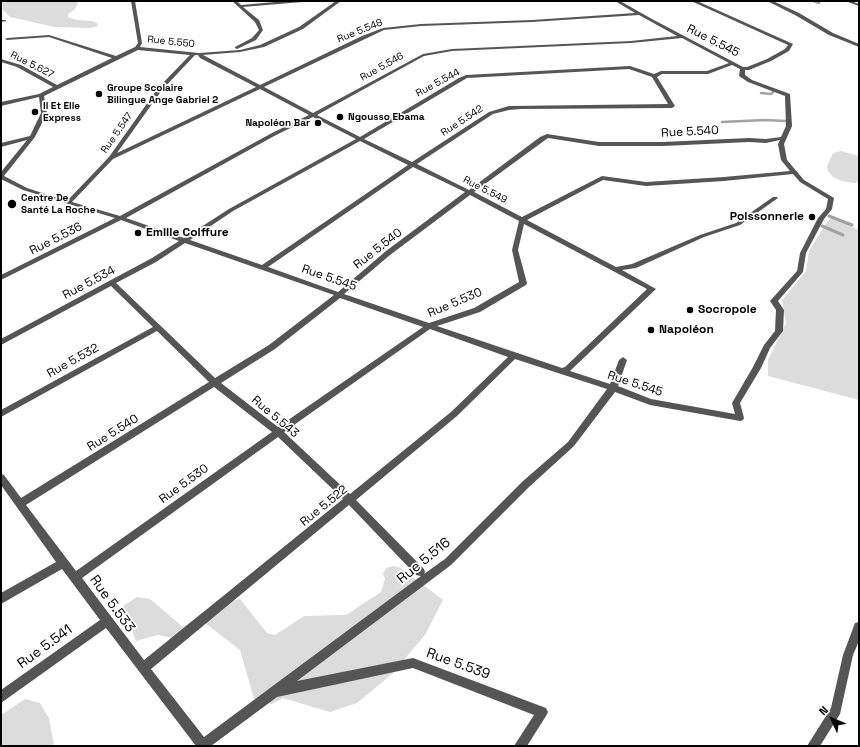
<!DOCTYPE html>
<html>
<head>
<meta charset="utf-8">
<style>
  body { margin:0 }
  #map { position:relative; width:860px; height:747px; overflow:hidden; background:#fff; font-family:"Space Grotesk",sans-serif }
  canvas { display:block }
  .frame { position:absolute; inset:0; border:2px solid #000; pointer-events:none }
  .north { position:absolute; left:812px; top:699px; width:40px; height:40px; -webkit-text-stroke:3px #fff; paint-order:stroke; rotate:314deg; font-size:11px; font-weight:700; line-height:16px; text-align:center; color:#000 }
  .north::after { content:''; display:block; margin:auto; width:14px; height:18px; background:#000; clip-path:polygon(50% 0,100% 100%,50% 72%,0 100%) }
</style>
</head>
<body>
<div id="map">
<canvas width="860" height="747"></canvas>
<div class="frame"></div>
<div class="north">N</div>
</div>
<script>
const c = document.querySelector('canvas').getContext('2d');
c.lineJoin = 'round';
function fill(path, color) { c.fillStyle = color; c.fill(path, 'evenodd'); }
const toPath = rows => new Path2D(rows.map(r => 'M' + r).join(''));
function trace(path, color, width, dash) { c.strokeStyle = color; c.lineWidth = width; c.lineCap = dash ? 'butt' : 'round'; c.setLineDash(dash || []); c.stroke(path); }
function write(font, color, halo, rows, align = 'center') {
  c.font = font + ' "Space Grotesk",sans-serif'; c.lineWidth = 3.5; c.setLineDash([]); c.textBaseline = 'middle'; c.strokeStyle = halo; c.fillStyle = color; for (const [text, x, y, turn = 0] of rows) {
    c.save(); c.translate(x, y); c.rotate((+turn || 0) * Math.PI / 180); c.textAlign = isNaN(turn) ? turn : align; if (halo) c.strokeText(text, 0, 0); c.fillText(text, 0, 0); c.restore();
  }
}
fill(toPath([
  [2,1,76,1,78,3,75,9,68,14,68,17,77,20,92,21,97,23,98,26,90,28,55,27,10,17,3,10],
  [841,151,859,156,859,182,853,183,842,181,833,177,828,171,827,166,833,153],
  [832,217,859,230,859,400,768,376,768,360,786,323,782,300,806,271,809,251,827,222],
  [394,566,401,568,443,600,425,635,391,675,357,703,330,712,283,698,272,704,255,702,240,650,205,623,173,638,158,635,136,641,123,606,137,597,150,599,183,627,215,605,240,599,267,633,275,635,304,616,346,615,381,592,385,578,383,574,386,568],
  [25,699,40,703,49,718,54,746,1,746,1,715]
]), '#dcdcdc');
trace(toPath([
  [814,1,819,3],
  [761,93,771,94,773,92],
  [722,122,765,120,786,121]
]), '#a3a3a3', 2.5);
trace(toPath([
  [829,216,852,225],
  [822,226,843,235]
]), '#a3a3a3', 3);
fill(toPath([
  [131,1,135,1,142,43,140,47,199,53,240,50,260,45,299,27,336,1,341,1,303,29,264,47,240,52,203,55,260,85,362,36,383,28,421,24,532,20,635,13,615,1,620,1,652,19,743,67,747,67,767,59,785,49,788,45,691,1,697,1,793,44,789,51,771,61,749,70,745,70,745,75,752,80,790,94,792,126,784,144,787,160,804,180,834,198,832,209,824,219,806,253,803,272,778,301,784,310,783,331,770,348,761,368,740,403,744,418,743,420,740,421,650,405,615,392,574,446,529,487,451,565,297,681,413,658,546,708,548,712,546,716,527,746,514,746,534,715,413,668,277,697,211,746,196,746,106,628,1,703,1,690,100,620,62,569,1,604,1,593,56,562,1,485,1,474,4,475,21,498,209,382,157,331,1,417,1,410,153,327,111,286,1,345,1,339,152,258,179,241,121,220,1,280,1,275,115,218,23,190,1,179,1,172,27,140,1,147,1,143,30,136,41,113,39,97,1,106,1,102,39,94,53,87,17,67,1,62,1,59,21,65,57,85,112,58,49,37,7,40,5,39,7,38,49,35,116,56,135,47,138,43,131,1],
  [639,15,677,36,631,41,452,49,423,54,313,113,264,87,384,30,421,26,532,22,639,15],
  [682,38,729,63,707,71,661,71,654,74,630,66,466,75,459,78,360,137,317,115,424,56,452,51,631,43,682,38],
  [138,50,190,55,158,88,109,157,67,201,27,188,4,176,35,137,47,113,44,96,138,50],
  [195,55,198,55,200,58,256,87,117,153,162,90,195,55],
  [732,65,740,69,739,76,748,82,785,96,786,126,781,137,766,139,749,138,663,142,599,142,547,134,540,137,469,190,417,164,493,114,509,110,521,109,672,108,675,106,657,77,662,74,708,74,732,65],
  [629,69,652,77,668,104,509,106,489,112,412,162,364,139,467,78,629,69],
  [260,89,309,115,272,133,120,216,72,202,113,159,260,89],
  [313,117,356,139,229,209,184,238,126,218,276,135,313,117],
  [548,138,599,146,663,146,749,142,766,143,780,140,778,144,781,160,790,171,724,177,646,182,602,176,522,217,474,192,548,138],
  [360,141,408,165,262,265,190,240,233,211,360,141],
  [413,167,465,192,386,251,338,292,268,267,413,167],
  [793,174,800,182,828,199,826,209,818,218,800,253,797,271,770,301,776,310,775,331,764,345,753,367,732,403,735,414,651,399,618,386,627,360,623,357,619,360,610,384,570,371,656,289,622,270,636,268,704,237,740,225,778,198,777,197,773,197,736,223,700,235,632,264,616,267,527,220,603,180,646,186,724,181,793,174],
  [470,195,519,221,512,250,519,282,474,308,429,323,344,294,390,255,470,195],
  [524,224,647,289,565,367,562,368,437,326,480,312,526,285,527,283,518,250,524,224],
  [185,243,334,295,269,345,215,378,116,283,156,262,185,243],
  [340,298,423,327,278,427,221,383,275,349,340,298],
  [430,329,508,357,451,412,350,494,284,432,430,329],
  [515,359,607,389,568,442,523,481,445,559,424,574,425,572,424,569,356,500,457,416,515,359],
  [214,387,272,432,76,571,26,505,214,387],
  [278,437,343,499,144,660,82,578,278,437],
  [349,505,416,575,421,576,204,737,151,669,349,505],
  [232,1,237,1,241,5,286,1,304,1,302,2,243,7,259,20,263,30,256,40,237,49,235,48,235,47,252,38,259,30,255,22,232,1],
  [767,1,773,1,799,13,833,33,859,44,859,47,829,35,795,15,767,1],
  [845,1,851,1,859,4,859,6,845,1],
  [1,20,6,20,6,21,1,22,1,20],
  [859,622,859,641,853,655,840,714,820,746,807,746,831,708,843,655,855,623,859,622]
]), '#555');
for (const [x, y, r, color] of [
  [99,94,4,"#000"],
  [35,112,4,"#000"],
  [340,117,4,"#000"],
  [318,123,4,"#000"],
  [12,204,5,"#000"],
  [812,217,4,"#000"],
  [138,233,4,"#000"],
  [690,310,4,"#000"],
  [651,330,4,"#000"]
]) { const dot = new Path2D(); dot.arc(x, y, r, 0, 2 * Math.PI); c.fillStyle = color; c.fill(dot); trace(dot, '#fff', 1.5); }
write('10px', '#000', '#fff', [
  ["Rue 5.548",360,31,-22],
  ["Rue 5.550",171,42,6],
  ["Rue 5.627",32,65,27],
  ["Rue 5.546",382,67,-29],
  ["Rue 5.544",438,83,-28],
  ["Rue 5.542",462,121,-33],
  ["Rue 5.547",117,133,-55],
  ["Rue 5.549",485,190,27]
]);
write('bold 10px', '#000', '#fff', [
  ["Groupe Scolaire",107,88],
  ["Bilingue Ange Gabriel 2",107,100],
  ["Il Et Elle",43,106],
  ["Express",43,118],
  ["Ngousso Ebama",348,117],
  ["Napoléon Bar",310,123,"right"],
  ["Centre De",21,198],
  ["Santé La Roche",21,210]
], 'left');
write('12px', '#000', '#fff', [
  ["Rue 5.545",713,41,27],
  ["Rue 5.540",690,132,-3],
  ["Rue 5.536",56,239,-27],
  ["Rue 5.540",378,249,-38],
  ["Rue 5.545",329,278,19],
  ["Rue 5.534",89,283,-28],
  ["Rue 5.530",455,303,-23],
  ["Rue 5.532",73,361,-29],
  ["Rue 5.545",635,384,18],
  ["Rue 5.543",275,417,40],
  ["Rue 5.540",113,433,-32],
  ["Rue 5.530",184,484,-36],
  ["Rue 5.522",324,506,-39]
]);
write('bold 12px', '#000', '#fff', [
  ["Poissonnerie",804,217,"right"],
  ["Emilie Coiffure",146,233],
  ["Socropole",698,310],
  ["Napoléon",659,330]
], 'left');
write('14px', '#000', '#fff', [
  ["Rue 5.516",424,561,-39],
  ["Rue 5.533",112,604,54],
  ["Rue 5.541",45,647,-36],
  ["Rue 5.539",458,664,20]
]);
</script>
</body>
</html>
